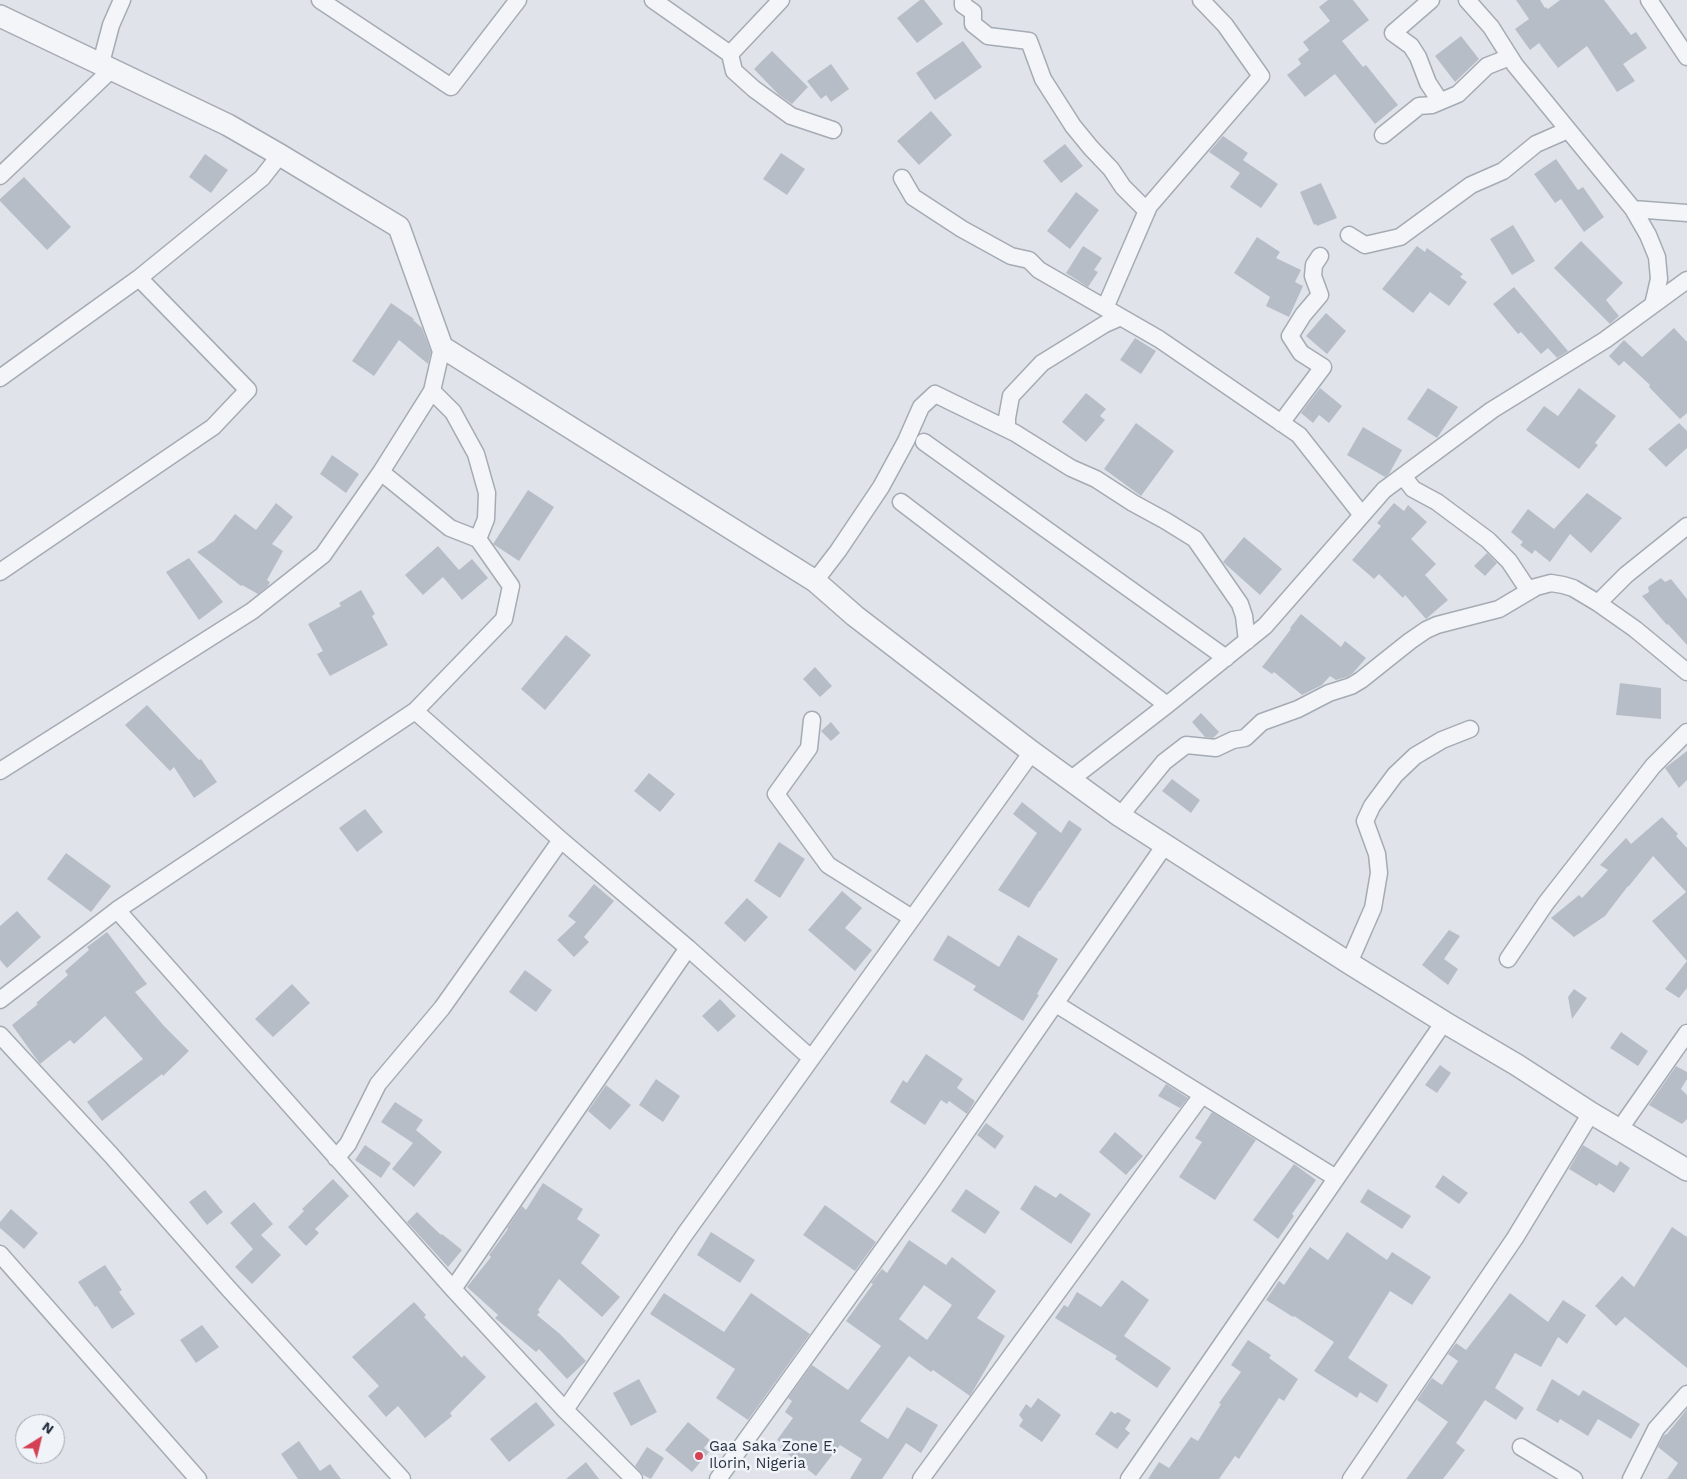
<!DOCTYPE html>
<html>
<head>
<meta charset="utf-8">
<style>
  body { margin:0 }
  #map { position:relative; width:1687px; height:1479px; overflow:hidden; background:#e0e4ea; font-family:"Work Sans",sans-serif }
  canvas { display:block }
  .north { position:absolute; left:15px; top:1414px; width:50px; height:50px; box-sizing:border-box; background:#f0f3f7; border:1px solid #a0a5af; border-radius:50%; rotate:36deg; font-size:14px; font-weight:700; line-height:20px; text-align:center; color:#283142 }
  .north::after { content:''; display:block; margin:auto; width:18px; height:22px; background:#d44154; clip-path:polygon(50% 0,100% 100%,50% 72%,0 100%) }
</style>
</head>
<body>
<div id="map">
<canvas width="1687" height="1479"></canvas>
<div class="north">N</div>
</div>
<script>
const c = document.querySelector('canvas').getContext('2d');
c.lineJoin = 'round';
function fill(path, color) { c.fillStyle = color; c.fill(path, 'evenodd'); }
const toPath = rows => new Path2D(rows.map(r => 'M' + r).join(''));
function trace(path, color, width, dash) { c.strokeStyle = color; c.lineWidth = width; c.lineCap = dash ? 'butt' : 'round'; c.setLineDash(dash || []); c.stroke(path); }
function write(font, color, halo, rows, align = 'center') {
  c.font = font + ' "Work Sans",sans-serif'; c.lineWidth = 5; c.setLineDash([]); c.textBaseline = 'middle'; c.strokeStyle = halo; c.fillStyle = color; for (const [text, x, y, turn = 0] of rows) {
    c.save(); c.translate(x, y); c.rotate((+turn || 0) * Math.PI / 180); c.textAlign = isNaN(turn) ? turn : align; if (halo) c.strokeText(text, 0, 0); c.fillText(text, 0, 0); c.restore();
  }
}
fill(toPath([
  [920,0,924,0,943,24,917,43,897,18],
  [1328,0,1353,0,1369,20,1342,41,1363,67,1366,65,1398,105,1375,124,1335,74,1305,97,1287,75,1301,64,1298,59,1309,50,1303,42,1330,21,1319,7],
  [1516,0,1540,0,1545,8,1546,7,1548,9,1560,0,1604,0,1631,35,1636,32,1647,48,1623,64,1635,81,1617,92,1587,46,1558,68,1539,43,1530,50,1515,29,1529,19],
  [1461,36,1479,59,1455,82,1435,56],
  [963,41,982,67,935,100,916,73],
  [772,51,808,87,792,104,779,95,754,69],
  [831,64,849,89,831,102,826,95,821,99,807,81],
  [931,111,952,135,919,165,897,141],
  [1223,136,1248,153,1243,160,1278,184,1261,208,1230,187,1240,173,1209,152],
  [1065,144,1083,166,1061,183,1043,161],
  [781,153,805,169,787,195,763,179],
  [205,154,228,170,211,193,189,177],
  [1556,159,1578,190,1583,187,1604,217,1584,232,1561,199,1555,203,1534,174],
  [24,177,71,227,47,250,0,201,0,199],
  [1321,183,1337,218,1317,226,1316,224,1314,225,1300,192],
  [1076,192,1099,210,1070,249,1047,231],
  [1513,225,1535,261,1512,275,1490,239],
  [1257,237,1280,252,1276,258,1301,270,1295,282,1303,286,1289,317,1266,306,1270,297,1234,273],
  [1581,241,1623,283,1606,300,1619,316,1610,324,1554,268],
  [1083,246,1102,258,1094,270,1098,272,1088,287,1066,273],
  [1417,246,1425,252,1427,248,1463,274,1460,277,1467,282,1449,306,1430,292,1413,313,1382,289],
  [1514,287,1568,351,1567,352,1557,358,1548,348,1541,354,1521,332,1518,334,1493,304],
  [391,303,414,319,413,320,422,328,431,352,428,364,399,340,374,376,352,361],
  [1326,313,1346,331,1327,354,1306,336],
  [1674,328,1687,342,1687,413,1680,419,1649,387,1650,385,1624,361,1619,366,1609,356,1624,340,1642,357],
  [1135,338,1156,351,1141,374,1120,360],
  [1320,388,1342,406,1329,423,1319,415,1313,423,1301,413],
  [1428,388,1458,407,1437,438,1407,419],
  [1579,388,1616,416,1595,443,1598,445,1579,469,1526,430,1544,406,1558,416],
  [1086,393,1106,409,1100,416,1105,420,1086,442,1062,422],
  [1136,423,1174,451,1141,496,1104,469],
  [1679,423,1687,431,1687,448,1666,467,1648,449],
  [1363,427,1402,450,1389,474,1385,477,1347,455],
  [332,455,359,474,346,493,320,474],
  [528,490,554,507,519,561,493,544],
  [1587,493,1622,518,1591,553,1570,534,1550,562,1535,550,1532,554,1520,545,1523,542,1511,532,1528,509,1554,529],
  [276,503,293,517,272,544,283,551,267,580,270,582,268,586,258,594,242,585,241,586,197,552,214,541,235,514,256,530],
  [1394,503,1404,511,1408,505,1427,522,1411,539,1436,564,1425,575,1448,600,1426,619,1405,595,1403,598,1379,574,1374,579,1352,560,1381,526,1377,523],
  [1244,537,1282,569,1260,595,1223,562],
  [438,546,459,570,472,559,488,578,462,600,443,577,423,595,405,575],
  [1487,553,1497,563,1485,576,1474,566],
  [189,558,223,602,199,620,166,572],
  [1661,578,1665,582,1671,579,1687,599,1687,645,1668,624,1667,625,1642,596,1649,592,1648,587],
  [361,590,375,614,372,616,388,645,330,676,317,654,323,651,308,624,341,606,339,603],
  [1301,614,1341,647,1345,641,1366,658,1353,673,1347,677,1336,680,1330,676,1322,685,1302,695,1274,672,1272,674,1262,667,1291,629,1290,628],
  [566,635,591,655,545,710,521,689],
  [815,667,832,686,820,697,803,679],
  [1620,683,1661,688,1661,719,1616,715],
  [147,705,199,760,201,759,217,782,194,798,174,767,170,771,125,725],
  [1201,713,1219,732,1213,738,1205,737,1192,722],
  [831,722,840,733,831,741,821,731],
  [1687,751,1687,780,1679,788,1665,768],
  [649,773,675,794,660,812,634,791],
  [1172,779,1200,800,1191,813,1162,791],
  [1022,802,1061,833,1069,820,1082,829,1040,891,1039,891,1029,908,998,890,1037,833,1013,814],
  [365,809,383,832,357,852,339,828],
  [1662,817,1678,834,1676,836,1687,848,1687,961,1652,921,1686,892,1653,856,1629,886,1628,886,1605,916,1574,937,1551,918,1579,895,1582,898,1608,870,1600,865,1626,838,1631,844],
  [779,842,805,859,780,898,754,881],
  [66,853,111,886,91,912,47,879],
  [594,884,614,901,584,937,589,942,574,957,557,940,576,922,568,916],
  [842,891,862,908,845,928,872,950,855,971,808,930],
  [747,898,768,917,745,942,724,923],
  [17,911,41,937,7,968,0,960,0,926],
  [1449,930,1460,936,1444,959,1458,969,1448,985,1422,965],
  [107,932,147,984,135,992,164,1026,189,1051,163,1076,162,1074,102,1121,87,1102,143,1059,105,1016,74,1044,70,1040,40,1064,12,1025,38,1004,36,1003,68,975,65,971,89,950,87,947],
  [948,935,999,967,1018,935,1058,959,1037,994,1039,995,1023,1021,973,990,976,986,933,960],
  [1687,961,1687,988,1679,998,1665,989],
  [525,970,552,990,536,1012,509,992],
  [292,984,310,1003,273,1037,255,1019],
  [1574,989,1587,998,1572,1019,1568,997],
  [720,999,736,1016,718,1032,702,1016],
  [1621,1032,1648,1051,1638,1066,1610,1048],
  [926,1054,963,1079,957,1088,975,1101,967,1114,949,1101,947,1104,941,1100,925,1125,890,1102,903,1080,907,1083],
  [1440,1065,1451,1073,1437,1093,1425,1085],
  [1676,1066,1687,1072,1687,1079,1681,1089,1687,1095,1687,1119,1682,1124,1649,1105],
  [656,1079,680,1096,663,1122,639,1105],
  [1166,1084,1188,1098,1180,1108,1158,1096],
  [606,1085,631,1105,610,1130,588,1111],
  [395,1102,423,1120,416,1130,442,1152,414,1187,392,1169,413,1143,381,1122],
  [1212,1112,1256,1140,1215,1200,1179,1177,1202,1142,1195,1138],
  [986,1123,1004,1136,995,1149,977,1135],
  [1115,1132,1143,1156,1126,1175,1099,1152],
  [365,1145,391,1163,381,1178,355,1160],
  [1583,1145,1617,1166,1620,1161,1630,1168,1614,1193,1599,1183,1597,1186,1569,1169],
  [1294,1164,1316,1180,1292,1214,1294,1216,1278,1239,1253,1220],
  [1443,1175,1468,1193,1459,1204,1435,1187],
  [333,1179,349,1196,315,1229,319,1233,306,1246,288,1227,304,1211,302,1209],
  [543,1183,583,1209,577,1219,600,1235,581,1263,620,1297,602,1317,559,1279,538,1310,540,1312,537,1315,560,1334,586,1361,567,1379,539,1349,536,1352,495,1318,498,1315,467,1287,491,1257,489,1255,508,1229,507,1228,522,1206,526,1210],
  [1035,1185,1056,1198,1060,1193,1091,1214,1071,1244,1020,1209],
  [966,1189,1000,1212,985,1234,951,1211],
  [1368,1189,1411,1216,1402,1229,1360,1202],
  [205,1190,223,1212,207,1225,189,1202],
  [254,1202,273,1224,261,1235,281,1255,252,1284,235,1267,253,1249,230,1223],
  [825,1205,876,1242,855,1271,803,1235],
  [11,1209,38,1233,24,1249,0,1228,0,1222],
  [417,1212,441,1235,442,1234,462,1250,448,1267,407,1222],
  [1672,1227,1687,1237,1687,1368,1625,1317,1616,1326,1595,1306,1622,1276,1634,1287],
  [711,1232,755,1260,740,1283,697,1255],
  [1347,1232,1387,1260,1392,1252,1431,1277,1412,1305,1390,1291,1348,1358,1388,1385,1377,1403,1360,1392,1357,1398,1314,1371,1334,1342,1294,1316,1293,1317,1266,1300,1279,1281,1284,1285,1310,1247,1328,1260],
  [909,1240,946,1265,952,1257,996,1291,977,1318,1005,1336,970,1396,933,1370,931,1372,909,1356,860,1421,888,1439,907,1407,938,1425,921,1453,906,1443,882,1479,850,1479,862,1459,840,1445,816,1476,780,1448,783,1444,777,1440,793,1418,785,1412,792,1401,788,1398,812,1365,848,1390,881,1346,846,1321,873,1284,871,1283,882,1269,887,1273],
  [924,1285,952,1305,927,1340,899,1319],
  [105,1265,122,1290,119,1292,135,1314,112,1329,97,1306,95,1307,78,1282],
  [1122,1280,1149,1300,1124,1336,1171,1368,1157,1388,1115,1359,1117,1356,1055,1318,1064,1305,1068,1307,1077,1292,1101,1307],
  [664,1293,724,1332,751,1293,810,1334,748,1420,716,1398,735,1369,650,1314],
  [1510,1293,1548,1322,1563,1300,1586,1315,1567,1344,1558,1337,1541,1367,1515,1353,1495,1388,1524,1408,1516,1420,1485,1400,1456,1443,1465,1450,1443,1479,1406,1479,1448,1422,1417,1400,1432,1378,1442,1385,1458,1361,1448,1354,1456,1343,1466,1350],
  [414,1302,426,1315,424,1317,462,1358,464,1355,486,1377,450,1413,452,1416,425,1438,398,1406,386,1417,368,1396,379,1386,352,1357],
  [202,1325,219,1347,196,1363,180,1340],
  [1248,1340,1271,1355,1269,1358,1298,1379,1284,1401,1279,1398,1239,1459,1235,1456,1219,1479,1148,1479,1159,1462,1169,1468,1191,1437,1198,1441,1221,1404,1219,1403,1241,1372,1231,1365],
  [639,1379,657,1412,631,1426,613,1393],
  [1552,1379,1579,1396,1583,1390,1640,1424,1631,1439,1598,1419,1588,1436,1560,1419,1558,1423,1536,1410],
  [1038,1398,1061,1415,1042,1442,1019,1426,1023,1420,1019,1415,1026,1404,1031,1408],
  [536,1402,555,1425,509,1462,490,1439],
  [1687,1409,1687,1479,1667,1479,1678,1463,1658,1447,1664,1435,1667,1434],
  [1111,1411,1115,1414,1118,1412,1131,1420,1125,1429,1130,1433,1117,1449,1095,1434],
  [688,1422,710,1440,704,1448,709,1452,692,1472,665,1450],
  [299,1441,320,1471,330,1464,341,1479,298,1479,281,1454],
  [647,1447,664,1458,651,1479,643,1475,635,1466],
  [586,1462,599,1479,566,1479]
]), '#b7bdc7');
const minor = toPath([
  [320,0,451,87,518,0],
  [653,0,730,54,781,0],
  [963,0,963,5,973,12,973,24,988,36,1029,41,1043,79,1073,126,1091,148,1111,169,1123,187,1147,211],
  [1431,0,1393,33,1411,46,1418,57,1428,83,1440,101],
  [1467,0,1491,27,1515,65,1633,209,1687,213],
  [1649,0,1687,57],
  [730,54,734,71,754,89,791,116,833,130],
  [101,63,111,25,122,0],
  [1383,135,1419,106,1432,105,1458,94,1487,66,1510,57],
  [0,176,112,69],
  [902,178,913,197,962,229,1011,256,1029,260,1039,270,1159,339,1299,435,1362,515],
  [1633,209,1648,235,1657,257,1659,279,1653,305],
  [1349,235,1365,245,1400,237,1471,185,1503,171,1536,144,1568,130],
  [1105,308,1149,206,1261,76,1225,25,1201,0],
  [0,378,139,278,262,178,280,155],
  [1281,423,1323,367,1301,353,1290,336,1303,315,1320,295,1313,276,1314,265,1320,256],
  [1007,429,1007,418,1011,396,1042,363,1105,324,1121,317],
  [924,442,1226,658],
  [381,472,450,528,478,539],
  [1403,476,1413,489,1437,502,1488,540,1509,561,1529,591],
  [901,502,1167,705],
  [0,572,213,427,248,390,139,278],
  [815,581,838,551,881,487,906,441,921,407,935,394,1015,433,1071,468,1096,479,1133,503,1166,521,1195,539,1240,604,1244,616,1247,641],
  [1598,603,1626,575,1687,526],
  [415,711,504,619,511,586,478,539,486,519,487,493,476,454,453,412,432,391],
  [812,720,809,748,776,794,828,865,912,918],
  [0,771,252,611,323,555,381,472,432,391,442,347],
  [1070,780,1167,705,1265,626,1384,490,1492,410,1605,340,1687,280],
  [1120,816,1164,762,1186,745,1216,748,1233,740,1245,738,1262,722,1298,709,1329,693,1351,686,1361,680,1410,641,1426,630,1437,625,1499,609,1536,587,1551,583,1563,585,1573,588,1598,603,1635,629,1687,672],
  [117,910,415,711,561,840,688,948,804,1052,812,1057],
  [1508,959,1546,903,1653,766,1687,732],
  [1349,963,1373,908,1379,873,1377,854,1365,821,1372,806,1395,775,1415,756,1442,740,1470,729],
  [0,1000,117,910,453,1289,565,1410,634,1479],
  [1056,1004,1336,1178],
  [0,1035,111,1155,228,1288,402,1479],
  [1619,1130,1687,1033],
  [336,1158,348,1144,378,1084,442,1008,561,840],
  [0,1254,198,1479],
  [453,1289,688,948],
  [565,1410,685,1234,1032,752],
  [1521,1447,1574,1479],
  [718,1479,933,1180,1165,845],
  [921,1479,1202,1095],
  [1129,1479,1444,1022],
  [1351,1479,1515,1238,1591,1113],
  [1631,1479,1656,1429,1687,1394]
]);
const tertiary = toPath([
  [0,16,228,125,280,155,399,227,442,347,815,581,855,616,1032,752,1120,816,1349,963,1444,1022,1517,1065,1591,1113,1687,1170]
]);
trace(minor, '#a5abb4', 19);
trace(tertiary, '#a5abb4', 24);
trace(minor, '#f3f5f8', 16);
trace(tertiary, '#f3f5f8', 21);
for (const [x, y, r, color] of [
  [699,1456,5,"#d44154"]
]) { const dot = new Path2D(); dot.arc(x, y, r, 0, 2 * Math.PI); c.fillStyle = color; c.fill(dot); trace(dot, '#f0f3f7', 2); }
write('15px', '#283142', '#f0f3f7', [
  ["Gaa Saka Zone E,",709,1447],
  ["Ilorin, Nigeria",709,1464]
], 'left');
</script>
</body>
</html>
